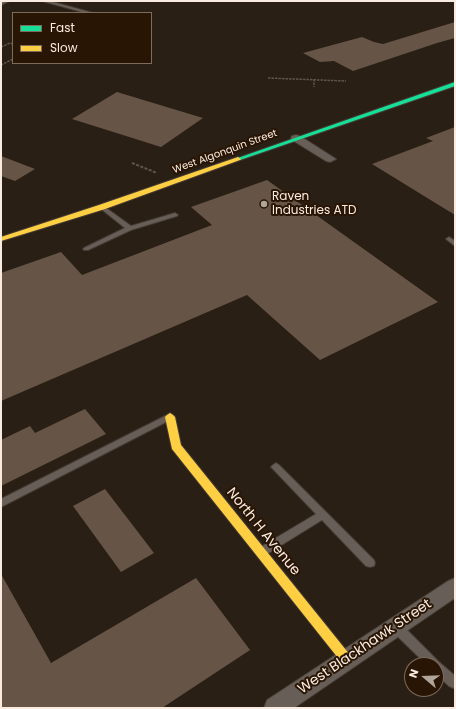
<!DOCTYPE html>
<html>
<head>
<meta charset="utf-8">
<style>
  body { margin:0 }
  #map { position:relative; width:456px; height:709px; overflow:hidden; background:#2a1f15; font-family:Poppins,sans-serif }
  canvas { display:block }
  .frame { position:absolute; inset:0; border:2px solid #faebe0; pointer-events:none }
  .legend { position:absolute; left:12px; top:12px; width:140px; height:52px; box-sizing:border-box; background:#291504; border:1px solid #7d6b5c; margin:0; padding:5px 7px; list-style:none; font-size:12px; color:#faebe0 }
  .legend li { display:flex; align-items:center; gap:8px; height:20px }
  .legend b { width:20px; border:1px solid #7d6b5c }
  .north { position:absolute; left:404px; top:657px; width:40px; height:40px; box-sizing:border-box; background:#291504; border:1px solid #7d6b5c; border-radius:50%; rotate:289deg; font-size:11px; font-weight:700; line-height:16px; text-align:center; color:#faebe0 }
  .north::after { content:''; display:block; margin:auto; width:14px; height:18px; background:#b1a499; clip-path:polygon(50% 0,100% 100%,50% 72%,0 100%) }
</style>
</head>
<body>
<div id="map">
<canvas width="456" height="709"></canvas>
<div class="frame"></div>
<ul class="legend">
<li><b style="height:5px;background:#16e098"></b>Fast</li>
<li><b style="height:5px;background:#ffcf43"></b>Slow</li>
</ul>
<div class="north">N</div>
</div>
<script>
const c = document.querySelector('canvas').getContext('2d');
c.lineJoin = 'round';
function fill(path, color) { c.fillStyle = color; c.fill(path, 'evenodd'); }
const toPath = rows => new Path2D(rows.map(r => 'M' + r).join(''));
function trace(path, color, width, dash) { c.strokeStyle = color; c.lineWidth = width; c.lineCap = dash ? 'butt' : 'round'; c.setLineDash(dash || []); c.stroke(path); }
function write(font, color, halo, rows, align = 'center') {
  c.font = font + ' Poppins,sans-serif'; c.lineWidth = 4; c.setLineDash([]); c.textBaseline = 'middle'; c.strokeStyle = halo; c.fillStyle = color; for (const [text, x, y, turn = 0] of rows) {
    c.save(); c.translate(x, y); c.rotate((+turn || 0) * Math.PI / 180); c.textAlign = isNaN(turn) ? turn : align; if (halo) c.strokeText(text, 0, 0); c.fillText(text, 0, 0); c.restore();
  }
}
fill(toPath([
  [455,22,455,38,437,43,353,71,334,61,320,62,303,53,362,37,374,42,383,44],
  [117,92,203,118,161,147,72,119],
  [455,127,455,215,372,164,433,141,426,138],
  [1,156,35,169,15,181,1,176],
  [267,180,438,302,320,360,247,295,1,401,1,273,61,252,82,275,212,225,191,207],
  [85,409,106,434,1,486,1,440,30,426,35,433],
  [105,489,154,553,121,572,73,506],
  [1,574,51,663,196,578,250,650,162,708,1,708]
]), '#665546');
const lane = toPath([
  [4,1,9,1,1,5,1,2,4,1],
  [42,1,49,1,93,13,86,13,42,1],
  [102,205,131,226,175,213,178,215,177,216,131,230,88,250,84,250,83,249,84,248,125,228,100,208,99,207,102,205],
  [449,237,455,241,455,246,446,239,449,237],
  [169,414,172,415,173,417,172,419,1,507,1,499,169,414],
  [276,463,279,465,374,560,375,563,374,566,370,567,366,566,322,520,267,554,263,555,259,554,258,551,259,548,316,514,273,469,271,467,273,465,276,463],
  [396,622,400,623,439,662,454,675,455,675,455,687,453,688,449,686,436,674,436,665,427,665,392,631,391,627,392,623,396,622]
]);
const street = toPath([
  [296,135,300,136,336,159,330,162,326,161,292,140,291,138,292,136,296,135],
  [455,578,455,598,294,708,264,708,267,700,448,581,455,578]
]);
const fast = toPath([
  [455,82,455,86,240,160,236,160,235,159,455,82]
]);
const slow = toPath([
  [238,157,241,159,240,160,105,209,1,241,1,237,99,205,238,157],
  [170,413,173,415,175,417,181,445,350,655,352,659,350,663,346,665,342,663,172,449,165,417,167,415,170,413]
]);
trace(lane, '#453b34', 2);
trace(street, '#453b34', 2);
trace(fast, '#453b34', 2);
trace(slow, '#453b34', 2);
trace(toPath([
  [1,47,10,43,13,44],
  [1,65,13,59],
  [268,78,346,81],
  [314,79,314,87]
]), '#60564f', 1.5, [2.5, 1]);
trace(toPath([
  [132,163,157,173]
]), '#60564f', 2, [3, 1.5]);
fill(lane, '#675f57');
fill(street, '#675f57');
fill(fast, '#16e098');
fill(slow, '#ffcf43');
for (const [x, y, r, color] of [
  [264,204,4,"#b1a499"]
]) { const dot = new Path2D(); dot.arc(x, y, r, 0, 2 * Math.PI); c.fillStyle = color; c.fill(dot); trace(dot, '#291504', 1.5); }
write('10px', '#faebe0', '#291504', [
  ["West Algonquin Street",225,152,-20]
]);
write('12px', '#faebe0', '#291504', [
  ["Raven",272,197],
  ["Industries ATD",272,211]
], 'left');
write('14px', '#faebe0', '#291504', [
  ["North H Avenue",263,532,51],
  ["West Blackhawk Street",365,647,-34]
]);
</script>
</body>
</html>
